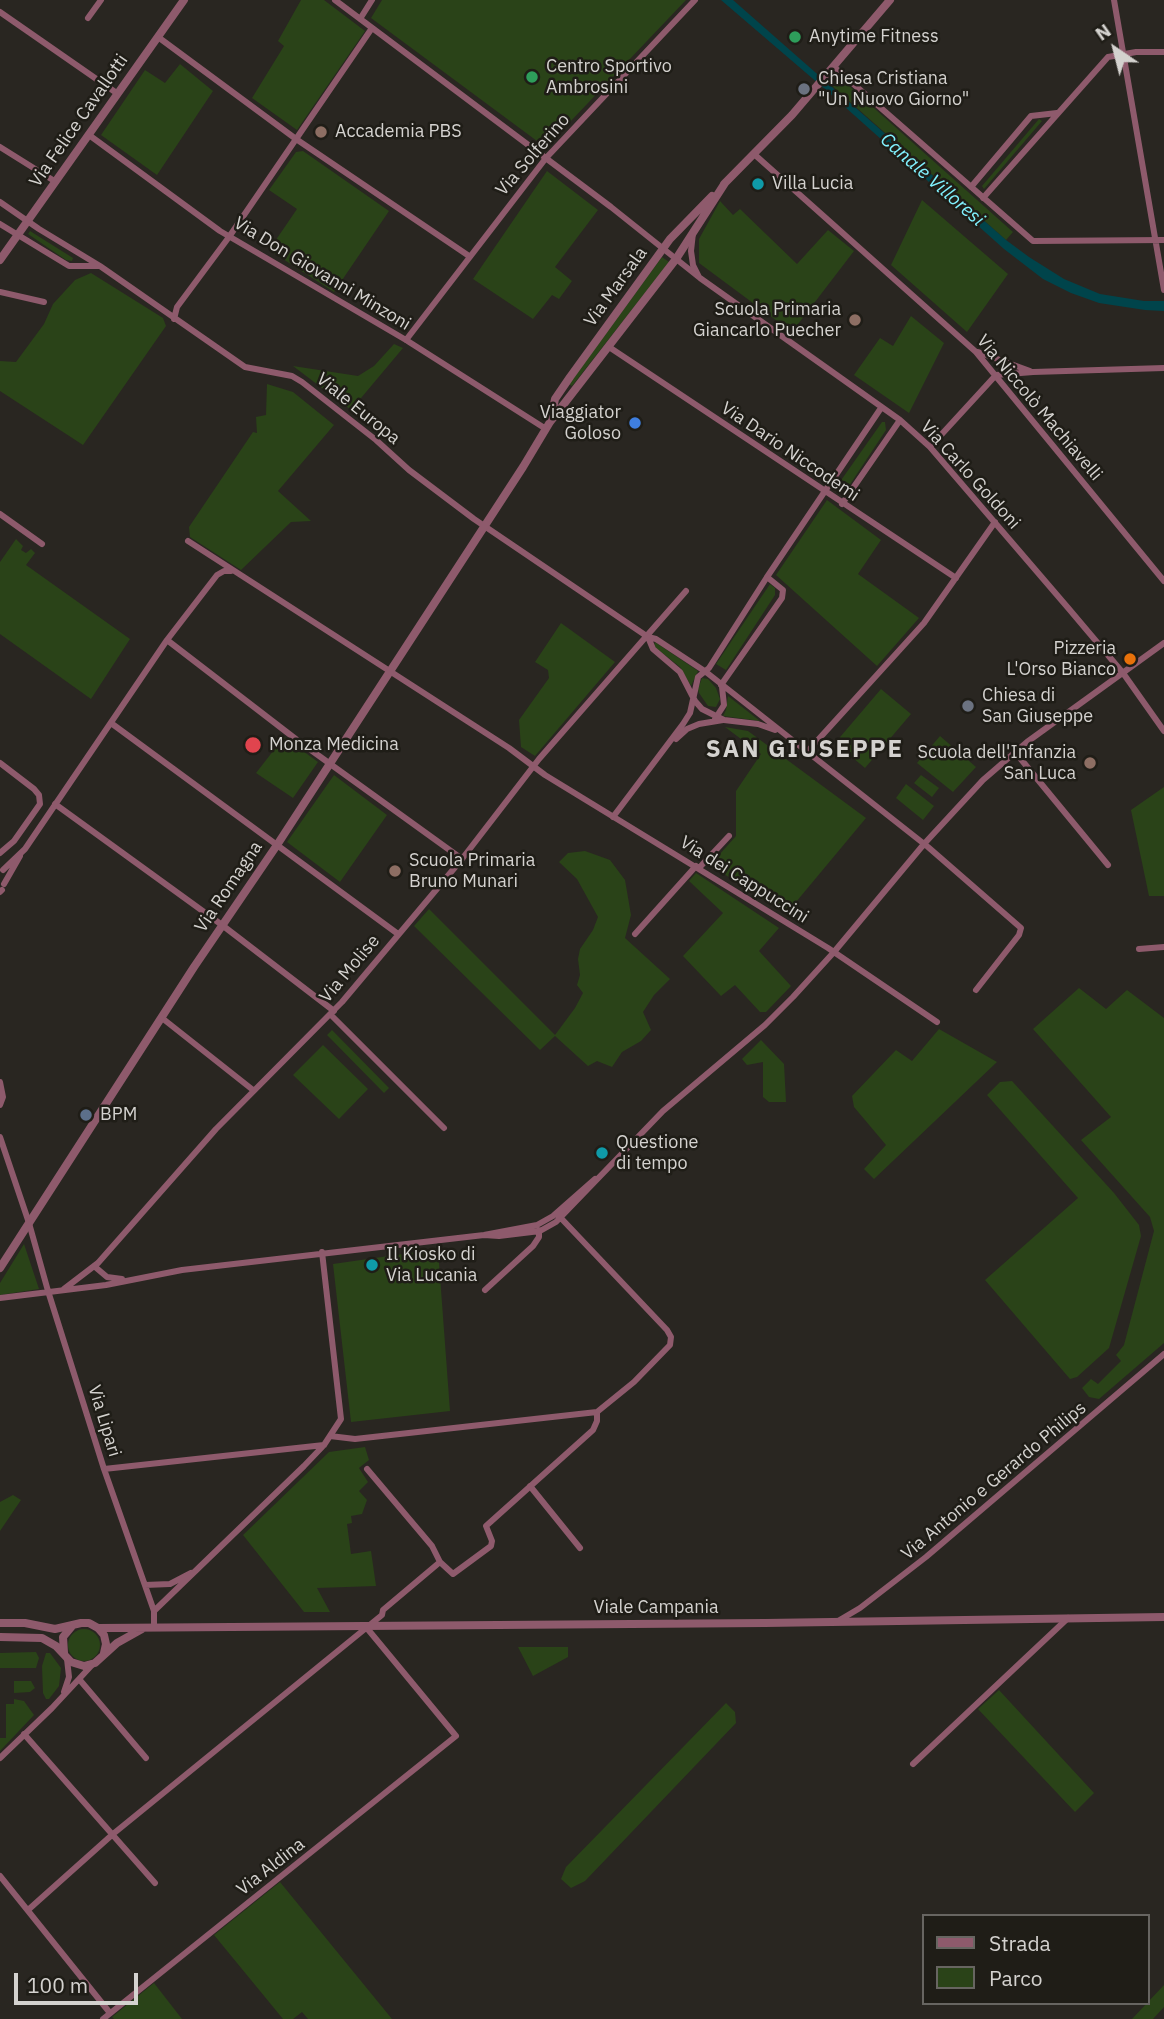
<!DOCTYPE html>
<html>
<head>
<meta charset="utf-8">
<style>
  body { margin:0 }
  #map { position:relative; width:1164px; height:2019px; overflow:hidden; background:#292621; font-family:"IBM Plex Sans",sans-serif }
  canvas { display:block }
  .legend { position:absolute; left:922px; top:1914px; width:228px; height:91px; box-sizing:border-box; background:#1f1d17; border:2px solid #676561; margin:0; padding:9px 12px; list-style:none; font-size:21px; color:#d4d2cf }
  .legend li { display:flex; align-items:center; gap:14px; height:35px }
  .legend b { width:35px; border:2px solid #676561 }
  .north { position:absolute; left:1080px; top:14px; width:70px; height:70px; -webkit-text-stroke:5px #1f1d17; paint-order:stroke; rotate:325deg; font-size:19px; font-weight:700; line-height:28px; text-align:center; color:#d4d2cf }
  .north::after { content:''; display:block; margin:auto; width:24px; height:32px; background:#d4d2cf; clip-path:polygon(50% 0,100% 100%,50% 72%,0 100%) }
  .scale { position:absolute; left:14px; top:1973px; width:124px; height:32px; box-sizing:border-box; border:4px solid #d4d2cf; border-top:0; padding-left:9px; font-size:21px; line-height:24px; white-space:nowrap; color:#d4d2cf; -webkit-text-stroke:5px #1f1d17; paint-order:stroke }
</style>
</head>
<body>
<div id="map">
<canvas width="1164" height="2019"></canvas>
<ul class="legend">
<li><b style="height:9px;background:#8e5a6c"></b>Strada</li>
<li><b style="height:19px;background:#2a4318"></b>Parco</li>
</ul>
<div class="north">N</div>
<div class="scale">100 m</div>
</div>
<script>
const c = document.querySelector('canvas').getContext('2d');
c.lineJoin = 'round';
function fill(path, color) { c.fillStyle = color; c.fill(path, 'evenodd'); }
const toPath = rows => new Path2D(rows.map(r => 'M' + r).join(''));
function trace(path, color, width, dash) { c.strokeStyle = color; c.lineWidth = width; c.lineCap = dash ? 'butt' : 'round'; c.setLineDash(dash || []); c.stroke(path); }
function write(font, color, halo, rows, align = 'center') {
  c.font = font + ' "IBM Plex Sans",sans-serif'; c.lineWidth = 5; c.setLineDash([]); c.textBaseline = 'middle'; c.strokeStyle = halo; c.fillStyle = color; for (const [text, x, y, turn = 0] of rows) {
    c.save(); c.translate(x, y); c.rotate((+turn || 0) * Math.PI / 180); c.textAlign = isNaN(turn) ? turn : align; if (halo) c.strokeText(text, 0, 0); c.fillText(text, 0, 0); c.restore();
  }
}
fill(toPath([
  [301,0,324,0,365,31,297,130,252,98,284,46,278,41],
  [382,0,686,0,549,144,541,144,371,18],
  [180,64,213,91,157,175,101,135,145,70,165,83],
  [838,76,1013,232,1006,240,831,85],
  [1039,119,1042,121,984,189,982,186],
  [303,151,389,211,334,292,269,250,297,209,269,190,296,152],
  [547,171,598,210,555,267,572,281,559,299,552,295,533,319,473,279],
  [922,200,1008,274,967,332,891,265],
  [720,201,733,215,740,209,797,264,828,230,854,251,792,332,699,263,699,239],
  [30,231,73,258,72,261,66,260,28,234],
  [662,257,669,262,572,386,569,384],
  [91,273,163,318,166,326,83,445,0,391,0,361,16,362,44,324,53,304,75,280],
  [911,316,944,343,909,413,854,375,880,338,893,346],
  [394,344,403,348,351,410,293,366,358,376,374,366],
  [267,384,293,392,334,425,278,491,311,521,291,522,241,570,190,537,189,527,253,432,257,433,256,417,266,415],
  [882,422,885,422,886,430,845,492,839,493,837,486],
  [827,500,881,540,858,574,919,618,877,666,776,575],
  [16,539,23,546,21,550,26,553,31,549,35,553,26,565,130,639,91,699,0,634,0,562],
  [770,584,775,588,775,595,726,670,716,664],
  [561,623,615,662,535,756,521,747,519,720,549,678,548,670,535,662],
  [655,642,698,671,691,686,680,667,656,648,654,645],
  [702,678,708,679,716,688,720,699,716,707,708,706,699,693,698,689],
  [881,689,911,714,865,768,835,743],
  [728,696,760,721,723,716,726,710],
  [725,727,748,731,866,818,786,914,710,865,736,836,736,791,761,754],
  [940,736,976,767,953,792,917,763],
  [284,737,318,762,293,798,256,773],
  [334,775,387,815,340,882,287,842],
  [921,775,939,788,932,797,914,783],
  [906,784,934,806,923,820,896,798],
  [1164,787,1164,896,1149,896,1131,810],
  [585,851,610,860,625,880,631,915,625,938,670,979,654,995,643,1012,651,1030,641,1041,622,1052,612,1067,597,1061,588,1066,555,1036,540,1050,414,926,429,909,555,1035,575,1008,583,993,577,985,580,975,578,959,580,949,593,930,598,917,577,879,559,862,568,853],
  [696,873,779,928,759,951,791,986,766,1012,760,1012,735,985,721,996,683,956,723,913,689,881],
  [1079,988,1106,1009,1127,990,1164,1018,1164,1343,1099,1399,1089,1397,1082,1388,1091,1379,1098,1384,1121,1361,1116,1355,1124,1345,1154,1231,1150,1217,1081,1140,1111,1117,1033,1029],
  [939,1029,997,1062,874,1179,864,1169,886,1145,854,1107,852,1096,896,1050,912,1061],
  [332,1030,389,1088,384,1093,327,1035],
  [761,1040,784,1064,786,1102,769,1102,763,1097,763,1062,747,1065,742,1059],
  [323,1045,368,1089,339,1119,293,1075],
  [1012,1081,1114,1193,1139,1225,1141,1236,1109,1348,1077,1377,1070,1379,985,1280,1078,1198,987,1095,1000,1082],
  [24,1244,39,1289,0,1295,0,1283],
  [438,1249,450,1411,351,1422,333,1264],
  [365,1447,369,1460,359,1468,368,1482,359,1491,367,1500,362,1514,351,1516,352,1523,347,1524,351,1554,371,1551,376,1586,317,1588,330,1612,304,1612,243,1535,329,1452],
  [13,1495,21,1500,0,1531,0,1502],
  '68 1645a16 16 0 1 1 32 0a16 16 0 1 1-32 0Z',
  [518,1647,568,1647,568,1657,533,1676],
  [36,1652,39,1658,36,1668,0,1668,0,1653],
  [46,1653,50,1653,61,1668,59,1686,49,1699,46,1699,43,1693,42,1666],
  [14,1681,31,1681,35,1688,30,1692,14,1693],
  [999,1690,1094,1793,1075,1812,978,1709],
  [14,1699,24,1701,34,1715,0,1751,0,1738,6,1738,6,1704,14,1704],
  [726,1703,735,1712,736,1723,585,1881,571,1888,561,1879,566,1867],
  [280,1882,392,2019,308,2019,302,2012,293,2019,283,2019,214,1935],
  [154,1983,182,2019,114,2019,112,2017],
  [1164,1985,1164,2007,1153,2019,1132,2019]
]), '#2a4318');
fill(toPath([
  [721,0,733,0,1006,240,1029,257,1064,279,1100,294,1144,301,1164,301,1164,311,1145,310,1099,303,1071,293,1043,279,1004,249,826,90]
]), '#00444b');
trace(toPath([
  [335,0,611,207,700,278,900,420,930,447,1069,609,1123,673,1164,731],
  [1114,0,1164,290],
  [0,12,118,94],
  [88,18,101,0],
  [360,19,372,0],
  [158,37,296,139,469,256],
  [834,67,1033,241,1164,240],
  [89,135,220,231,406,340,546,429],
  [0,147,56,182],
  [754,154,976,352,1164,581],
  [971,187,1031,116,1057,113],
  [983,198,1108,57,1136,52,1164,52],
  [0,202,39,229,100,266,245,367,292,376,302,382,376,440,409,470,474,519,648,637,656,639,706,672,928,847,1021,928,1019,935,976,990],
  [0,224,69,266,98,266],
  [693,233,691,251,693,265,699,277],
  [0,292,44,302],
  [174,319,177,307,229,237,372,28],
  [406,340,546,158,695,0],
  [609,347,956,578],
  [978,352,1030,371],
  [930,447,996,375,1033,372,1164,368],
  [842,504,900,420],
  [0,514,42,544],
  [188,541,509,748,545,775,828,948,937,1022],
  [648,637,653,649,680,672,695,701,702,709,724,720,758,724,775,730],
  [167,640,297,740,462,859],
  [721,685,782,598,783,590,767,577],
  [715,719,724,705,722,687],
  [111,723,398,934],
  [676,739,687,729,699,724,723,720],
  [807,752,924,623,995,522],
  [1015,752,1108,865],
  [0,763,34,789,39,795,40,804,14,841,0,853],
  [55,804,222,925,334,1011],
  [613,817,683,724,690,713,698,677,709,668,767,577,881,408],
  [699,868,729,836],
  [3,870,25,849,167,640,217,575,224,571,231,571],
  [4,884,20,856],
  [0,892,2,890],
  [635,934,696,866],
  [1139,949,1164,947],
  [330,1014,444,1128],
  [162,1018,253,1090],
  [0,1082,3,1097,0,1105],
  [0,1137,29,1223,48,1291,104,1469,154,1611,154,1626],
  [484,1235,499,1236,540,1231,556,1222,663,1111,765,1025,793,997,834,952,924,844,983,780,1027,742,1164,643],
  [94,1266,107,1277,122,1279],
  [64,1289,98,1263,216,1129,342,1002,462,859,539,759,686,591],
  [485,1290,533,1246,539,1237,539,1230],
  [0,1298,106,1285,182,1270,484,1235,537,1225,553,1216,595,1179],
  [330,1436,355,1439,597,1412,634,1382,670,1345,671,1337,667,1330,558,1215],
  [104,1469,324,1445],
  [367,1469,432,1546,440,1562,453,1574,491,1546,492,1541,486,1526,593,1430,597,1421,597,1412],
  [530,1486,580,1548],
  [145,1585,170,1584,191,1573],
  [154,1611,304,1466,324,1445,341,1419,322,1252],
  [838,1621,860,1608,926,1557,1164,1354],
  [79,1679,146,1758],
  [64,1692,69,1677,67,1659],
  [24,1734,155,1883],
  [0,1758,52,1708,92,1665],
  [913,1764,1068,1618],
  [0,1876,110,2013],
  [28,1910,113,1834,382,1615,383,1610,440,1562],
  [103,2019,456,1736,366,1627]
]), '#8e5a6c', 6);
trace(toPath([
  [724,184,792,115,890,0],
  [0,260,184,0],
  [551,419,555,399,570,377,670,239,712,196],
  [0,1268,194,967,277,845,523,467,550,422,676,259,725,183],
  [0,1623,25,1623,55,1629,81,1623,89,1623,98,1628,104,1635,106,1644,104,1653],
  [98,1628,765,1623,1164,1617],
  [0,1637,42,1638,56,1646,71,1662,84,1666,95,1663,117,1643,142,1629],
  [64,1653,63,1637,73,1625]
]), '#8e5a6c', 8);
for (const [x, y, r, color] of [
  [795,37,7,"#2e9e5b"],
  [532,77,7,"#2e9e5b"],
  [804,89,7,"#6b7280"],
  [321,132,7,"#8d6e63"],
  [758,184,7,"#0f9aa8"],
  [855,320,7,"#8d6e63"],
  [635,423,7,"#3f7fe0"],
  [1130,659,7,"#e8710a"],
  [968,706,7,"#6b7280"],
  [253,745,9,"#e0444e"],
  [1090,763,7,"#8d6e63"],
  [395,871,7,"#8d6e63"],
  [86,1115,7,"#5c6f8a"],
  [602,1153,7,"#0f9aa8"],
  [372,1265,7,"#0f9aa8"]
]) { const dot = new Path2D(); dot.arc(x, y, r, 0, 2 * Math.PI); c.fillStyle = color; c.fill(dot); trace(dot, '#1f1d17', 2.5); }
write('18px', '#d4d2cf', '#1f1d17', [
  ["Anytime Fitness",809,37],
  ["Centro Sportivo",546,67],
  ["Ambrosini",546,88],
  ["Chiesa Cristiana",818,79],
  ["\"Un Nuovo Giorno\"",818,100],
  ["Accademia PBS",335,132],
  ["Villa Lucia",772,184],
  ["Scuola Primaria",841,310,"right"],
  ["Giancarlo Puecher",841,331,"right"],
  ["Viaggiator",621,413,"right"],
  ["Goloso",621,434,"right"],
  ["Pizzeria",1116,649,"right"],
  ["L'Orso Bianco",1116,670,"right"],
  ["Chiesa di",982,696],
  ["San Giuseppe",982,717],
  ["Monza Medicina",269,745],
  ["Scuola dell'Infanzia",1076,753,"right"],
  ["San Luca",1076,774,"right"],
  ["Scuola Primaria",409,861],
  ["Bruno Munari",409,882],
  ["BPM",100,1115],
  ["Questione",616,1143],
  ["di tempo",616,1164],
  ["Il Kiosko di",386,1255],
  ["Via Lucania",386,1276]
], 'left');
write('18px', '#d4d2cf', '#1f1d17', [
  ["Via Felice Cavallotti",79,121,-55],
  ["Via Solferino",533,155,-49],
  ["Via Don Giovanni Minzoni",322,274,31],
  ["Via Marsala",616,287,-54],
  ["Via Niccolò Machiavelli",1039,408,50],
  ["Viale Europa",358,409,39],
  ["Via Dario Niccodemi",790,452,34],
  ["Via Carlo Goldoni",970,475,48],
  ["Via dei Cappuccini",744,880,32],
  ["Via Romagna",229,887,-56],
  ["Via Molise",350,969,-50],
  ["Via Lipari",104,1421,73],
  ["Via Antonio e Gerardo Philips",994,1481,-40],
  ["Viale Campania",656,1608],
  ["Via Aldina",271,1867,-38]
]);
write('italic 19px', '#81f2ff', '#1f1d17', [
  ["Canale Villoresi",932,180,41]
]);
c.letterSpacing = '2px';
write('bold 24px', '#d4d2cf', '#1f1d17', [
  ["SAN GIUSEPPE",805,750]
]);
c.letterSpacing = '0px';
</script>
</body>
</html>
